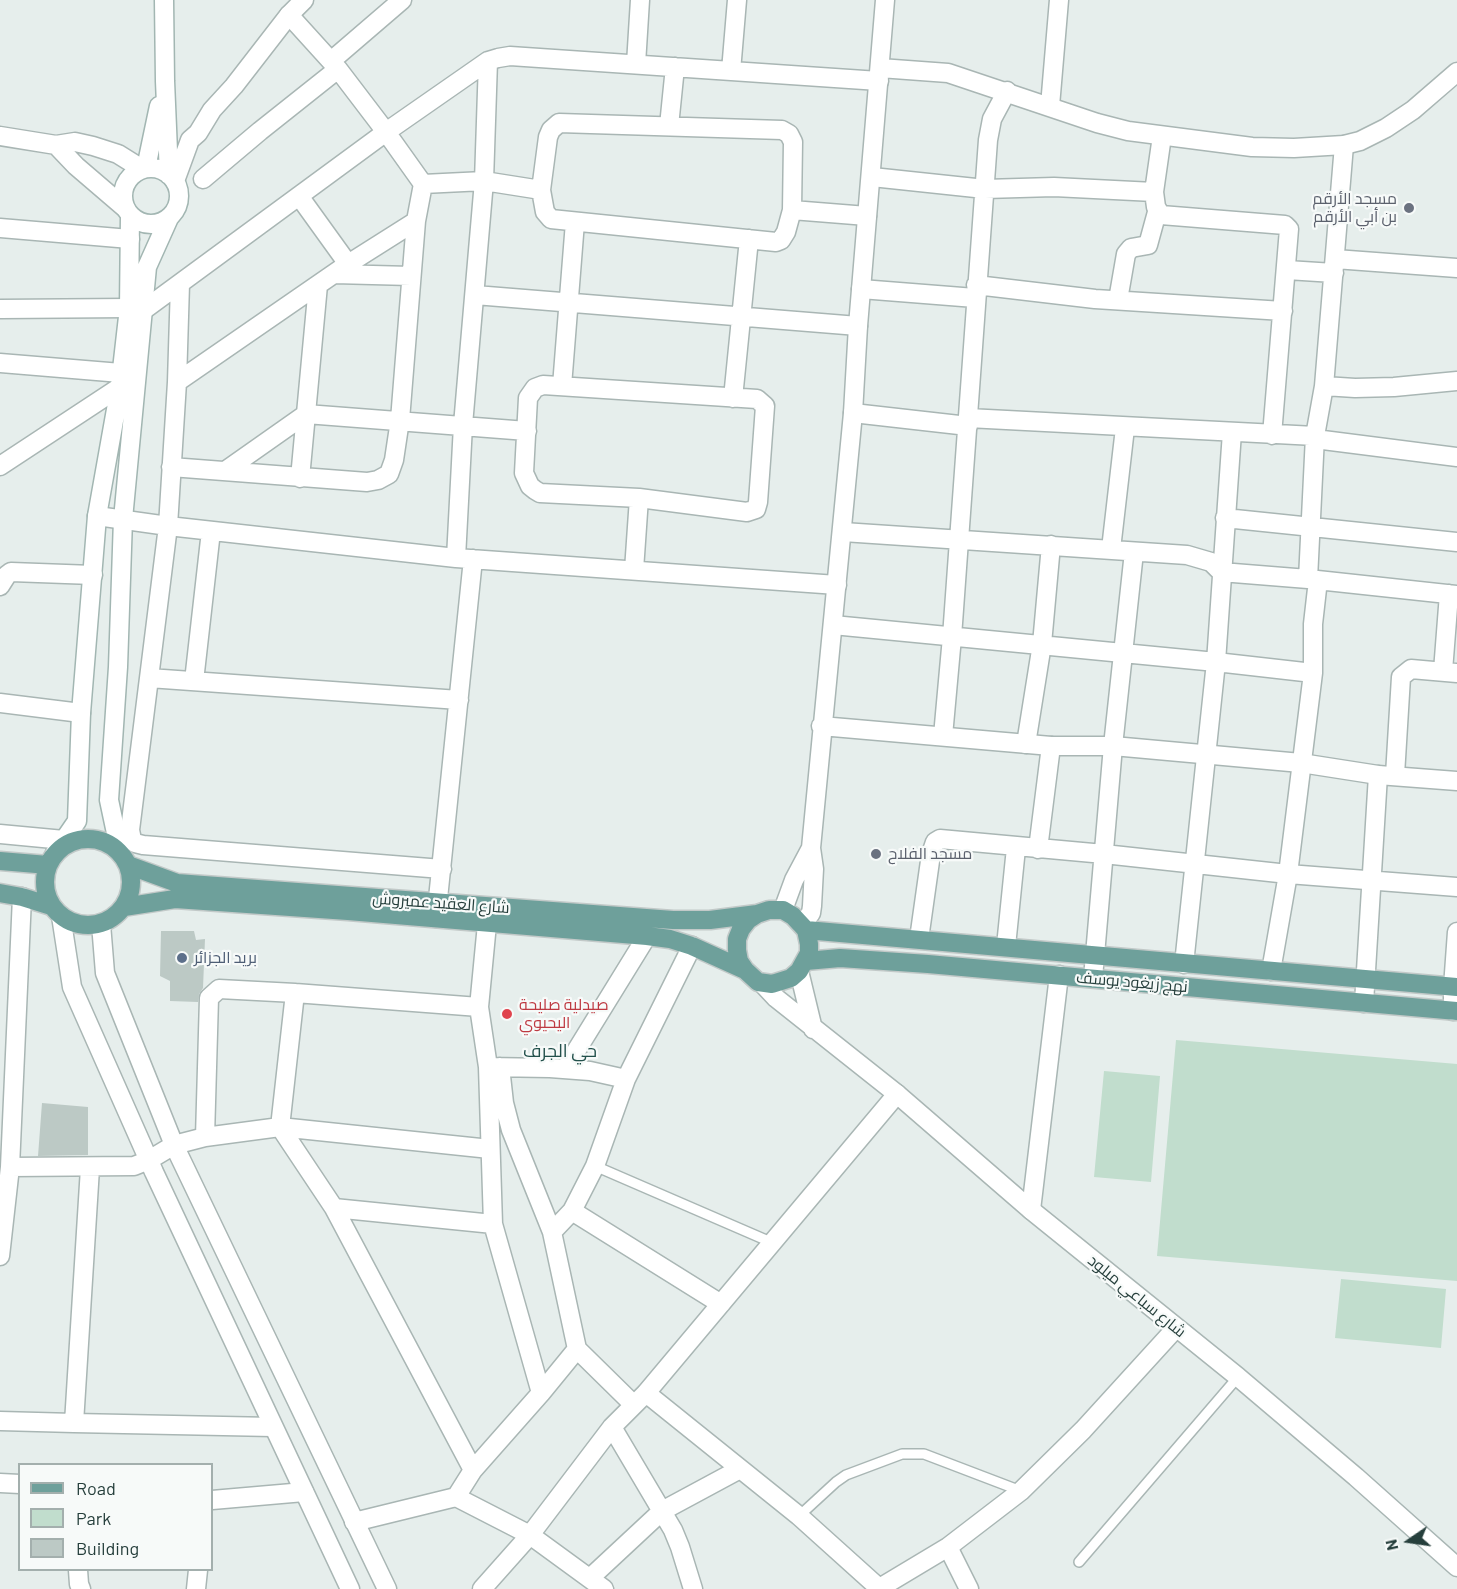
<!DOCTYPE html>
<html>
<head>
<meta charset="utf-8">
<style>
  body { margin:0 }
  #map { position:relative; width:1457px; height:1589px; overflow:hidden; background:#e6eeec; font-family:Barlow,sans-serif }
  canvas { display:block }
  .legend { position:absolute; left:18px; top:1463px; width:195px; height:108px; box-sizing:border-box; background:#f7faf9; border:2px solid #a3afad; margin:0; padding:8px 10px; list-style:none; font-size:18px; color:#263f3c }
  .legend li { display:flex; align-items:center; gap:12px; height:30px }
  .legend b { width:30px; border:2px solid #a3afad }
  .north { position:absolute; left:1379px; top:1511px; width:60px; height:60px; -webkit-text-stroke:4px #f7faf9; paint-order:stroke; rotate:257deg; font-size:16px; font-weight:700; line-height:24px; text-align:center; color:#263f3c }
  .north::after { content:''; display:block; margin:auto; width:21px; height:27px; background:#263f3c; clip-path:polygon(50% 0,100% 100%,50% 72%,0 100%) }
</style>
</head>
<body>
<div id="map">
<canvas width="1457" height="1589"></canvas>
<ul class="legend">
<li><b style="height:8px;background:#6ea09b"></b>Road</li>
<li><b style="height:16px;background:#c1ddcd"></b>Park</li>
<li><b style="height:16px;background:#bcc9c5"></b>Building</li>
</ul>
<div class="north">N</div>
</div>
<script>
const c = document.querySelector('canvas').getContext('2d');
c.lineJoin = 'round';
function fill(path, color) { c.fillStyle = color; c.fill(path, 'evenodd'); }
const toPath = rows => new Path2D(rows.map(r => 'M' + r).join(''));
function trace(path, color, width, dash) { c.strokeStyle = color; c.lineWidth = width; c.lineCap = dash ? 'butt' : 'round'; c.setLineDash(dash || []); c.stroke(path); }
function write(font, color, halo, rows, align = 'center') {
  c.font = font + ' Barlow,Cairo,sans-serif'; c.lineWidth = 4.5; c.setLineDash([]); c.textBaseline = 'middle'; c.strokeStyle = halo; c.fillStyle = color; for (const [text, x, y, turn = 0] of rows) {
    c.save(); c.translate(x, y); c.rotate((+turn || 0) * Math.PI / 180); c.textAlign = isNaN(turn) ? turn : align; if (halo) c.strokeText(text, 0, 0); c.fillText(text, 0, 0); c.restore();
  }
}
fill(toPath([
  [1176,1040,1457,1064,1457,1281,1157,1256],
  [1104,1071,1160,1076,1151,1182,1094,1177],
  [1341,1279,1446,1289,1441,1348,1335,1338]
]), '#c1ddcd');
fill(toPath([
  [161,931,194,931,196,940,205,939,203,988,199,994,198,1002,170,1001,170,981,160,976],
  [42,1103,88,1107,88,1155,38,1156]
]), '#bcc9c5');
const service = toPath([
  [595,1166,773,1243],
  [799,1516,836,1482,846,1475,902,1454,924,1454,1021,1491],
  [1079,1562,1238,1377]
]);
const minor = toPath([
  [289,15,338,69,386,132,423,184,484,181,541,190],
  [331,61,402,0],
  [636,64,640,0],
  [731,71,737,0],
  [1050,106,1059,0],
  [669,126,675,67],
  [1162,136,1154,192,1156,207,1161,215,1285,225,1289,229,1272,435],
  [872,177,985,189,1054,187,1154,192],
  [203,179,260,131,338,69],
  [299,196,348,264],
  [792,210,793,142,789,134,782,130,559,123,551,130,548,137,541,190,545,212,551,219,776,242,781,240,786,232,792,210,867,216],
  [0,228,130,239],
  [1335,259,1457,268],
  [1287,270,1334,273],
  [334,274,411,276],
  [180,284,177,382,168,526,130,830,132,840,135,843,143,845,442,869],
  [976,285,1095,299,1283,311],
  [861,289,975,298],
  [475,295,858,326],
  [1118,300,1126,254,1131,248,1148,245,1157,212],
  [0,309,129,308],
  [141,312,386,132,488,61,498,58,510,56,879,81],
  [0,363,121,373],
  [177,382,348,264,416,221],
  [543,385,757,399,765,406,758,502,756,509,747,512,639,498,540,493,535,490,530,486,524,473,528,398,535,388,543,385],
  [562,386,575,222],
  [1324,386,1355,388,1394,387,1457,381],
  [733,398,749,239],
  [853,413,968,426],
  [968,418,1315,436],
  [1315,439,1457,457],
  [0,466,120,387],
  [171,467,367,482,378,480,389,474,394,460,400,420,416,221,423,184],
  [225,471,306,414,527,431],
  [300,478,318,285],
  [97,516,168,526,456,558,837,585],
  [1225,518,1457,542],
  [843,532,1187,555,1211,562,1221,572,1308,579,1457,595],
  [1111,549,1125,428],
  [456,558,463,425,484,181,488,61],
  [634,570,639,498],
  [1308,579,1315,436,1324,386,1344,145],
  [0,586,7,575,11,572,93,575],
  [833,625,1216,662,1313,673],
  [1443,671,1449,594],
  [149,678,459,700],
  [194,681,211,531],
  [0,703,81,713],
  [943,736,952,637,988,140,992,119,1007,91],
  [1026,744,1042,644,1051,545],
  [1395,775,1401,677,1411,669,1457,673],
  [0,834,64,840],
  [1038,849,1051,746],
  [436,918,473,559],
  [487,924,479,1007,488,1067,493,1224,541,1393],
  [919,939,931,854,935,842,940,839,1104,854,1288,874,1457,887],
  [1006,946,1016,848],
  [1184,964,1216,662,1232,432],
  [1271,971,1288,874,1313,673,1313,624,1318,580],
  [1093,978,1113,746,1134,552],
  [295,993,280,1127,334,1208,473,1470,541,1393,577,1349],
  [1364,1003,1378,775],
  [1453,1011,1453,987,1457,932],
  [488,1067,550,1068,590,1071,626,1079],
  [500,1067,504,1103,511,1130,552,1232,577,1349,634,1405],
  [565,1069,647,936],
  [205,1137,209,998,219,989,295,993,479,1007],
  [10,1167,134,1166,149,1160,174,1145,205,1137,280,1127,490,1149],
  [90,1168,74,1423,273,1427],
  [334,1208,493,1224],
  [1031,1210,1059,975],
  [572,1211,721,1304],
  [552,1232,572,1211,595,1166,626,1079,692,946],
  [0,1256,10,1167,22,897],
  [646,1393,799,1516,879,1588],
  [0,1421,74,1423],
  [612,1427,673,1530,680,1547,693,1589],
  [473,1470,456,1497,530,1535,604,1589],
  [0,1483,20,1484],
  [212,1500,304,1492],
  [354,1522,456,1497],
  [948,1547,969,1589],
  [78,1570,79,1584,81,1589],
  [590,1578,662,1511,740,1469],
  [196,1589,198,1570],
  [482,1589,530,1535,612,1427,646,1393,897,1094],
  [878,1589,948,1547,1021,1491,1083,1430,1176,1328]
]);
const tertiary = toPath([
  [880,68,948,73,1097,123,1128,131,1252,147,1294,148,1344,145,1360,141,1386,128,1413,110,1457,72],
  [0,136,56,145,75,142,93,146,118,154,142,169],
  [56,145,76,166,125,208],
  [175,181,190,140,198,133,212,110,234,86,289,15,304,0],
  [821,726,1051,746,1113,746,1301,763,1378,775,1457,781],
  [783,910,794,880,811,848],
  [61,916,72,987,154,1172,350,1589],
  [101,924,105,973,174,1145,387,1589],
  [802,925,811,913,812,906,814,869,811,848,853,413,858,326,885,0],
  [799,971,813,1029],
  [762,983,776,998,897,1094,1031,1210,1238,1377,1356,1477,1457,1567]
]);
const secondary = toPath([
  [164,0,165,81,169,175],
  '123 196a28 28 0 1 1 56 0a28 28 0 1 1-56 0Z',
  [146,168,159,106],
  [120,852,109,800,118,667,123,519,147,267,169,218],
  [55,853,77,821,81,713,97,516,120,387,129,308,130,216]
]);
const primary = toPath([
  '45 882a43 43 0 1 1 86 0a43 43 0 1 1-86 0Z',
  [0,861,48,865],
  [128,865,177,883,673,920,710,920,757,914],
  [0,893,22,897,51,906],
  [124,907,175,899,348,911,647,936,670,939,692,946,745,970],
  [769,910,783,910,793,916,806,930,809,944,809,953,799,971,791,978,772,984,758,982,745,970,739,961,737,950,737,939,741,929,748,920,757,914,769,910],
  [806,930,1457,987],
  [806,961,840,958,928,964,1457,1011]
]);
trace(service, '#a9b6b4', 12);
trace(minor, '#a9b6b4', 21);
trace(tertiary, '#a9b6b4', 21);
trace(secondary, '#a2b6b2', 21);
trace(primary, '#c2c9c8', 21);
trace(service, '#fff', 9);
trace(minor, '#fff', 18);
trace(tertiary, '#fff', 18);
trace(secondary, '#fff', 18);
trace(primary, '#6ea09b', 18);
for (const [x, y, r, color] of [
  [1409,208,6,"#6b7280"],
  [876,854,6,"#6b7280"],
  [182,958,6,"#5c6f8a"],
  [507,1014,6,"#e0444e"]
]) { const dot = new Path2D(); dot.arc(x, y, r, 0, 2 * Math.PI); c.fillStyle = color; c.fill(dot); trace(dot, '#f7faf9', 2); }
write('16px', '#5b616d', '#f7faf9', [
  ["مسجد الأرقم",1397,199],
  ["بن أبي الأرقم",1397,217],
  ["مسجد الفلاح",888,854,"left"]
], 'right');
write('16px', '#263f3c', '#f7faf9', [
  ["شارع العقيد عميروش",441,903,4],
  ["نهج زيغود يوسف",1132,982,5],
  ["شارع سباعي ميلود",1137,1296,39]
]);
write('16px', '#4e5e75', '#f7faf9', [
  ["بريد الجزائر",194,958]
], 'left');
write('16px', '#be3a42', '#f7faf9', [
  ["صيدلية صليحة",519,1005],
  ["اليحيوي",519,1023]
], 'left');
write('18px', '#23514c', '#f7faf9', [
  ["حي الجرف",560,1051]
]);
</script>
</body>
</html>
